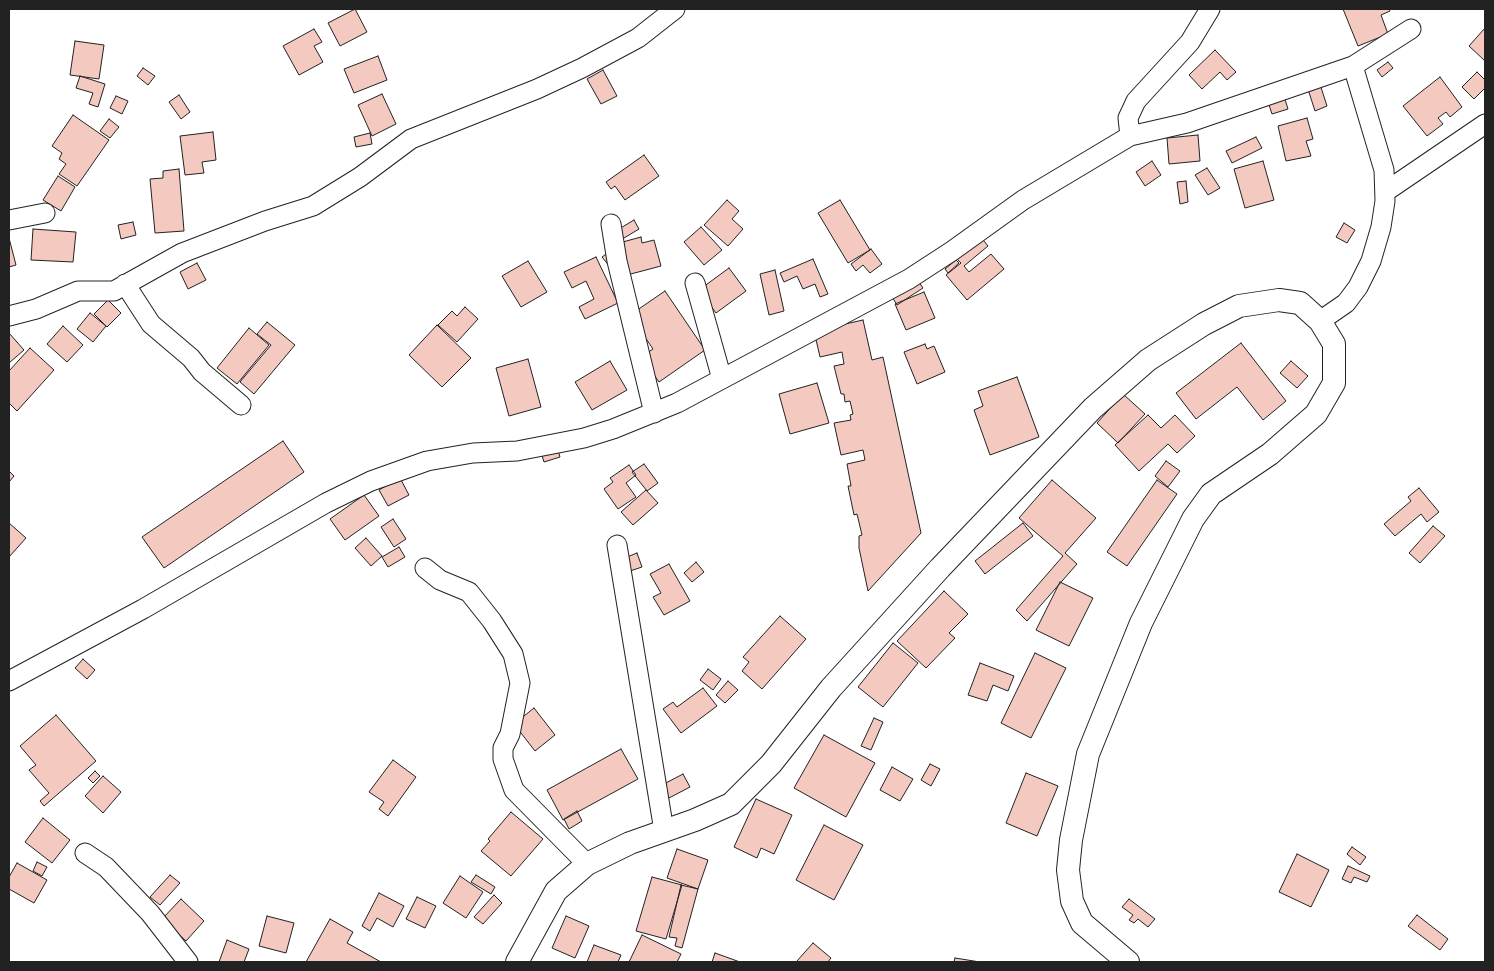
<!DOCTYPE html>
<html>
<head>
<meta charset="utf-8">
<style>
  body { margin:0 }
  #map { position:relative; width:1494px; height:971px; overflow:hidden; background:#fff; font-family:"Fira Sans",sans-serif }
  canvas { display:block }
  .frame { position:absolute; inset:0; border:10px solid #222; pointer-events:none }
</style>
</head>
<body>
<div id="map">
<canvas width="1494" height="971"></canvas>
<div class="frame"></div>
</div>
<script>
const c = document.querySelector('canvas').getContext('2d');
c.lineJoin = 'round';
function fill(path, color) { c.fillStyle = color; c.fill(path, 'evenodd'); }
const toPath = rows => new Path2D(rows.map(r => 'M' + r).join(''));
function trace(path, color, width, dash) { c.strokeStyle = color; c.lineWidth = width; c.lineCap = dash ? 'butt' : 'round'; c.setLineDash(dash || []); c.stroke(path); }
const building = toPath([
  [355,9,367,32,340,46,328,23,355,9],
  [1343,9,1389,9,1390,11,1381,15,1388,34,1358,46,1343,9],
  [1485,28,1485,61,1469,46,1485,28],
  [314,29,322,42,314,46,323,62,299,75,283,46,314,29],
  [75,41,104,45,99,79,70,75,75,41],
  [1215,50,1236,72,1227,80,1220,72,1202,89,1189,75,1215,50],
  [378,56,387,80,354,93,344,69,378,56],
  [1388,62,1393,68,1382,77,1377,70,1388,62],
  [143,68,155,76,148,85,137,76,143,68],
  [603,70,617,96,601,104,587,79,603,70],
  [1477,72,1485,80,1485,88,1474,99,1462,87,1477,72],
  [80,76,105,84,98,107,89,104,93,93,76,88,80,76],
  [1440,77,1462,107,1450,117,1446,112,1438,118,1443,124,1427,136,1403,106,1440,77],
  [1318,78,1327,106,1315,111,1306,83,1318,78],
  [382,94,396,124,372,136,358,105,382,94],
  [179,95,190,112,181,119,169,102,179,95],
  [116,96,128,101,122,114,110,108,116,96],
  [1284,96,1288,109,1272,114,1268,102,1284,96],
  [73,115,109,140,77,186,59,174,66,164,59,159,62,153,52,146,73,115],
  [1307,118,1313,139,1306,141,1311,156,1286,161,1278,126,1307,118],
  [109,119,119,127,110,138,100,131,109,119],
  [213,132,216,160,202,162,204,173,185,175,180,136,213,132],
  [370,133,372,144,356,147,354,137,370,133],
  [1198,135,1200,161,1169,164,1167,138,1198,135],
  [1256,137,1262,148,1232,163,1226,151,1256,137],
  [644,155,659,176,625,200,615,186,611,189,606,182,644,155],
  [1152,161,1161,175,1145,186,1136,172,1152,161],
  [1263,161,1274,200,1245,208,1234,169,1263,161],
  [1207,168,1220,188,1208,195,1195,175,1207,168],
  [179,169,184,231,155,233,150,179,163,178,163,171,179,169],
  [58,176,75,187,61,211,43,200,58,176],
  [1186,181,1188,202,1180,204,1177,182,1186,181],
  [727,200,739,211,732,219,743,229,728,246,704,225,727,200],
  [840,200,870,250,848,263,818,213,840,200],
  [634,220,639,229,619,241,614,232,634,220],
  [133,222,136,235,121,239,118,225,133,222],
  [1344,223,1355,230,1347,243,1336,237,1344,223],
  [701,227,722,250,704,265,684,242,701,227],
  [33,229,76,232,73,262,31,260,33,229],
  [979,235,988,246,964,266,969,272,991,254,1004,269,967,300,946,275,961,263,954,256,979,235],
  [641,237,642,243,654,240,661,266,627,275,619,243,641,237],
  [9,238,16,265,9,267,9,238],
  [871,249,882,264,870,273,863,265,856,271,851,264,871,249],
  [609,252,610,267,602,257,609,252],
  [596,257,618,303,585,319,579,307,594,299,586,281,572,288,564,272,596,257],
  [813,259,828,294,820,297,815,284,803,289,797,276,784,282,780,273,813,259],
  [956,260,959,263,948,273,945,269,956,260],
  [528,261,547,292,521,307,502,276,528,261],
  [197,263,206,280,188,289,180,272,197,263],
  [729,268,746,291,716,313,699,290,729,268],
  [775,270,784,311,769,315,760,274,775,270],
  [914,275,923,288,897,305,889,292,914,275],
  [665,291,705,350,659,382,641,357,653,349,630,315,665,291],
  [924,292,935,318,906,330,895,304,924,292],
  [108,300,121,313,107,327,94,314,108,300],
  [465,307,478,319,457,342,438,325,452,311,457,316,465,307],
  [90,313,106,326,93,342,77,329,90,313],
  [863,320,872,360,883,357,921,533,868,591,859,548,859,536,862,535,857,514,854,515,848,486,851,486,847,464,865,460,863,450,841,455,834,423,851,420,850,415,853,414,850,401,845,402,844,394,841,394,834,366,844,364,842,352,820,357,814,331,863,320],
  [267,322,295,345,254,394,240,382,271,345,257,334,267,322],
  [437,325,471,358,442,387,409,355,437,325],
  [63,326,83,345,67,362,47,344,63,326],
  [249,328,269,345,237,384,217,368,249,328],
  [9,333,24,350,9,363,9,333],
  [1241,343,1286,401,1263,420,1237,387,1196,419,1176,393,1241,343],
  [925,344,927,349,934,346,945,372,917,384,904,352,925,344],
  [30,348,54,370,17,411,9,403,9,371,30,348],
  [528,359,541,407,509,416,496,368,528,359],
  [610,361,627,390,592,410,575,382,610,361],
  [1291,361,1308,376,1297,388,1280,373,1291,361],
  [1017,377,1039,437,990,455,974,410,983,406,978,391,1017,377],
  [817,383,829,423,790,434,779,394,817,383],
  [1123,394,1145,414,1118,443,1097,423,1123,394],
  [1148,415,1161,428,1175,415,1195,436,1177,453,1168,444,1139,471,1115,445,1148,415],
  [283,441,304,472,164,568,142,537,283,441],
  [557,447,560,457,544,462,541,452,557,447],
  [1166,461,1180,471,1168,487,1155,476,1166,461],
  [644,464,658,483,647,491,632,472,644,464],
  [629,465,636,475,626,483,636,497,618,509,604,489,613,482,610,478,629,465],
  [9,471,14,476,9,482,9,471],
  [400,478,409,495,388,506,379,490,400,478],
  [1052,480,1096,518,1065,553,1077,564,1027,621,1016,610,1063,556,1019,518,1052,480],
  [1157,480,1177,494,1127,566,1107,552,1157,480],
  [1419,488,1439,512,1427,522,1421,514,1395,536,1384,524,1411,501,1408,497,1419,488],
  [646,490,658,503,633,525,621,512,646,490],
  [364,495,379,516,345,540,330,519,364,495],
  [393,519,406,539,394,547,381,527,393,519],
  [9,523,26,538,9,557,9,523],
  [1023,523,1033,536,985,574,975,561,1023,523],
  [1433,526,1445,536,1420,563,1409,553,1433,526],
  [366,538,382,556,371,566,355,548,366,538],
  [399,547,405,557,388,567,382,557,399,547],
  [637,553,642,567,627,572,622,559,637,553],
  [696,562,704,572,692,582,684,573,696,562],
  [669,564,690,601,664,615,653,597,661,593,650,574,669,564],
  [1060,582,1093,598,1069,646,1036,630,1060,582],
  [944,591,968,614,949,633,955,638,926,668,897,641,944,591],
  [780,616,806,639,762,689,742,671,749,662,743,657,780,616],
  [893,643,918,663,883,707,858,687,893,643],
  [1035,653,1066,668,1031,738,1001,723,1035,653],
  [83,659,95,670,87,679,75,668,83,659],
  [980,663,1014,676,1008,691,993,685,987,701,968,695,980,663],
  [708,669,721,679,713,690,700,680,708,669],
  [728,681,738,690,725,703,716,695,728,681],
  [703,688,717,706,681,733,663,709,673,702,677,707,703,688],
  [534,708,555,735,535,751,514,724,534,708],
  [56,715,96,761,44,806,40,801,49,793,29,770,36,765,20,746,56,715],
  [874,718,883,722,871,750,861,746,874,718],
  [824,735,875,763,846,817,794,788,824,735],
  [621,749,638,779,563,820,547,790,621,749],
  [393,760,416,777,388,816,379,809,384,802,369,792,393,760],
  [930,764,940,769,931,786,921,780,930,764],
  [892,767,913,779,900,801,880,790,892,767],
  [95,771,100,776,93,783,88,778,95,771],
  [1026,773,1058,786,1037,836,1006,823,1026,773],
  [683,774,690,787,669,798,662,785,683,774],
  [103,776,121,792,103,813,85,796,103,776],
  [756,799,792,815,774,854,761,848,757,858,734,847,756,799],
  [577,811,582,821,569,829,564,819,577,811],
  [511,812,543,839,511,876,481,851,490,841,488,839,511,812],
  [43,818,70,840,52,863,25,842,43,818],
  [824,825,863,845,834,900,796,880,824,825],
  [1352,847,1366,857,1360,865,1347,854,1352,847],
  [677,849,708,860,698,889,667,878,677,849],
  [1297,854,1329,870,1311,907,1279,892,1297,854],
  [37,862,47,867,42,876,33,871,37,862],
  [17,863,47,880,34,903,9,889,9,877,17,863],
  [1348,866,1370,876,1367,882,1354,877,1351,883,1342,879,1348,866],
  [170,875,180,883,160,905,150,897,170,875],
  [476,875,495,887,491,894,471,882,476,875],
  [460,876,483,892,466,918,443,903,460,876],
  [652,877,682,885,666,939,636,931,652,877],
  [681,885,698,889,682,948,675,946,677,938,669,937,681,885],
  [379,893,404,906,393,927,377,918,370,931,362,926,379,893],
  [494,895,502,903,483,924,474,917,494,895],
  [417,897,436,906,425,928,406,919,417,897],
  [181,899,204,921,186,941,162,919,181,899],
  [1129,899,1155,919,1148,927,1138,919,1134,923,1129,920,1133,915,1122,907,1129,899],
  [1417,915,1448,939,1440,950,1408,926,1417,915],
  [267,916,294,923,286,953,259,946,267,916],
  [566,916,589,926,575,958,552,948,566,916],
  [330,919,353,932,347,943,381,962,306,962,330,919],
  [642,935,681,954,677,962,629,962,642,935],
  [227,940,249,949,244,962,219,962,227,940],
  [813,943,831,958,828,962,796,962,813,943],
  [594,945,621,955,618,962,587,962,594,945],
  [715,953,740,962,712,962,715,953],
  [955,958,980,962,954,962,955,958]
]);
fill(building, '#f3c9c0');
trace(building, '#222', 1);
const minor = toPath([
  [1130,136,1128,118,1136,101,1190,42,1210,9],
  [1385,192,1485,124],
  [9,220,45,213],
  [611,224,617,261,654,413],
  [695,283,722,379],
  [125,284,151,324,191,358,202,372,241,405],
  [9,316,36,309,78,291,114,291,182,253,265,221,313,206,360,177,411,139,537,89,582,68,638,38,675,9],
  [1320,321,1346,303,1358,287,1371,261,1381,227,1385,201,1384,170,1353,66],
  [617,545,664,831],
  [425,568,440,580,469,592,492,621,513,654,520,683,510,734,503,748,503,759,514,790,587,864],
  [9,681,143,609,326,503,371,481,427,461,473,453,517,451,584,438,613,429,677,403,909,279,952,251,1023,200,1130,136,1187,123,1353,66,1411,29],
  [85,853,106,867,150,913,188,962]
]);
const major = toPath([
  [517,962,556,891,587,864,630,843,695,820,731,804,771,764,831,688,940,568,1093,408,1148,360,1204,324,1239,306,1279,300,1300,303,1320,321,1334,344,1334,383,1316,414,1270,454,1211,494,1193,519,1141,623,1088,754,1071,840,1068,870,1072,901,1082,923,1128,962]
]);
trace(minor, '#222', 21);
trace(major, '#222', 24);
trace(minor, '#fff', 19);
trace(major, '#fff', 22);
</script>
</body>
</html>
